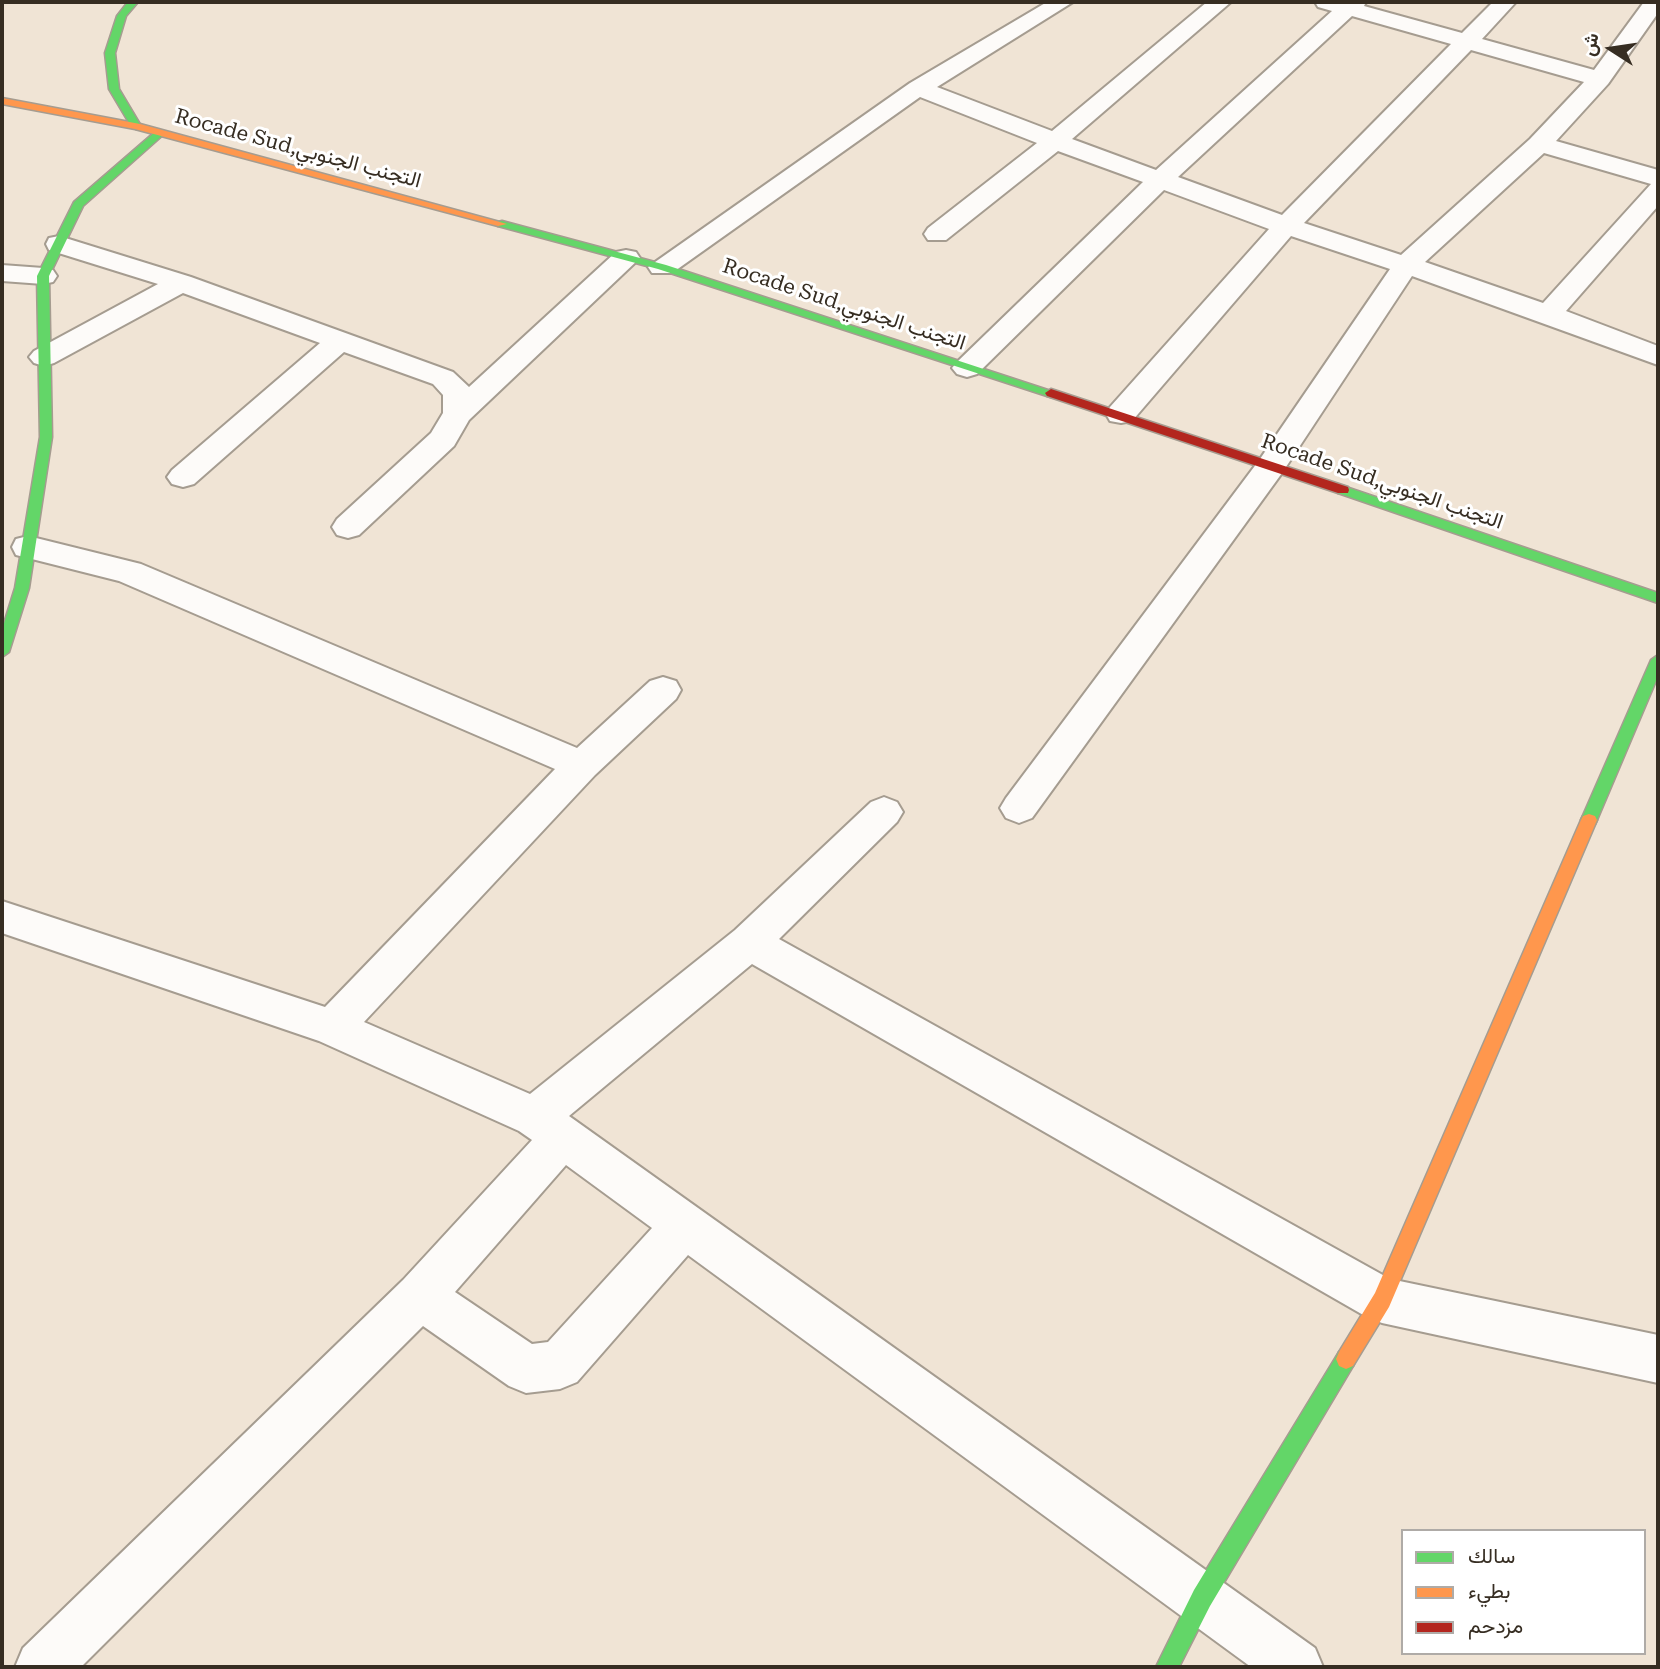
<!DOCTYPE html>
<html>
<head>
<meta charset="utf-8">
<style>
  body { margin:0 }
  #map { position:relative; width:1660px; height:1669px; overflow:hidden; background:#f0e4d5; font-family:"Roboto Serif",Vazirmatn,serif }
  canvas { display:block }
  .frame { position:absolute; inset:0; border:4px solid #362d22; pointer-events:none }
  .legend { position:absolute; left:1401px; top:1529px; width:245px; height:126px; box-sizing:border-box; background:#fff; border:2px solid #afaba7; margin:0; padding:9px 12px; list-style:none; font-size:21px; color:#362d22 }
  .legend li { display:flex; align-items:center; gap:14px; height:35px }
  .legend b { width:35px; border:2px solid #afaba7 }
  .north { position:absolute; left:1576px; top:14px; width:70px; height:70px; -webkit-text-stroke:5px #fff; paint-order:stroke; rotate:282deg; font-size:19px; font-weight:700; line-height:28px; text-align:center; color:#362d22 }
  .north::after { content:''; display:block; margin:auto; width:24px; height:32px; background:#362d22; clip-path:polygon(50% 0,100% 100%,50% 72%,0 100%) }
</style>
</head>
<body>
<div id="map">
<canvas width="1660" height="1669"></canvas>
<div class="frame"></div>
<ul class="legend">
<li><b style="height:9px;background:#63d668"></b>سالك</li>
<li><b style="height:9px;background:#ff974d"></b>بطيء</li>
<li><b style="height:9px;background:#b3261e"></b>مزدحم</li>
</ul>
<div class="north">ش</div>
</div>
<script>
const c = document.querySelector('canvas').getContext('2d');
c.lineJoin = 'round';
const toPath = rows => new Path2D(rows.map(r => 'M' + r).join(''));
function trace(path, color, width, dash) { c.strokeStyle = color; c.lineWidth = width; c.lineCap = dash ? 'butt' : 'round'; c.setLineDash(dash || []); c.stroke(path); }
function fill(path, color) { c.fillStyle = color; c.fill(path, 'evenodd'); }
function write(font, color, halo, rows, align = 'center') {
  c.font = font + ' "Roboto Serif",Vazirmatn,serif'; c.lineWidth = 6; c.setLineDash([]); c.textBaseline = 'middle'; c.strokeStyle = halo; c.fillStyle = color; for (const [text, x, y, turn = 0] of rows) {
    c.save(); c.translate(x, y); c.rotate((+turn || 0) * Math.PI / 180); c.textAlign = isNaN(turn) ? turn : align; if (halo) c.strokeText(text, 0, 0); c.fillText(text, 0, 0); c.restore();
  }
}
const street = toPath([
  [1047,2,1073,2,937,87,1052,131,1207,2,1231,2,1072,139,1156,170,1332,11,1318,7,1315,2,1366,2,1364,6,1462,33,1493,2,1516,2,1482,39,1594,70,1644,2,1658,2,1658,13,1608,84,1556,141,1658,170,1658,206,1566,311,1658,346,1658,365,1412,276,1282,473,1032,818,1019,823,1006,818,1000,808,1006,798,1260,459,1390,269,1291,236,1132,421,1121,423,1110,421,1106,414,1110,407,1269,229,1164,190,977,374,967,377,957,374,952,368,957,362,1143,182,1058,151,946,240,928,240,924,234,928,228,1037,143,920,97,672,273,652,273,648,267,910,83,1047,2],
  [1352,16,1451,44,1282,215,1178,177,1352,16],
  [1471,50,1584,82,1530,139,1401,255,1304,223,1471,50],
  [1544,153,1651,184,1543,303,1425,262,1544,153],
  [59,236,191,277,453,372,469,387,616,252,626,250,636,252,640,258,469,420,454,446,359,535,348,538,337,535,332,527,337,519,431,433,443,413,443,395,433,384,344,352,194,484,183,487,172,484,167,477,172,470,320,343,183,293,54,363,44,366,34,363,29,357,34,351,158,284,49,250,46,244,49,238,59,236],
  [2,265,43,268,53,270,57,276,53,282,43,284,2,281,2,265],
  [28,536,141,564,577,748,650,681,663,677,676,681,681,690,676,699,595,775,364,1022,530,1094,735,930,871,802,884,797,897,802,903,812,897,822,779,939,1390,1279,1658,1335,1658,1383,1382,1323,1365,1316,752,964,569,1116,1315,1648,1323,1667,1251,1667,688,1255,577,1382,560,1389,526,1393,509,1386,423,1326,81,1667,15,1667,23,1648,403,1280,532,1140,519,1131,319,1041,2,933,2,901,325,1007,555,769,119,581,16,555,12,547,16,539,28,536],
  [566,1165,652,1228,548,1342,532,1344,455,1292,566,1165]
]);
const fast = toPath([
  [128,2,138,2,126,16,115,53,119,89,141,126,136,129,131,126,109,89,105,53,117,16,128,2],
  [155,132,164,134,83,206,49,276,52,437,29,588,9,652,2,657,2,630,15,588,40,437,37,276,74,202,155,132],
  [502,221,666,265,1057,393,1051,397,1047,396,658,269,498,226,498,222,502,221],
  [1343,486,1658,593,1658,603,1338,493,1337,490,1343,486],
  [1658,655,1658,676,1597,820,1595,824,1589,826,1583,824,1581,820,1651,660,1658,655],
  [1346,1349,1353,1352,1356,1359,1353,1366,1210,1606,1179,1667,1156,1667,1194,1590,1339,1352,1346,1349]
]);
const slow = toPath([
  [2,98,140,124,507,224,498,226,135,129,2,104,2,98],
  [1589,814,1595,816,1597,820,1389,1307,1353,1366,1346,1369,1339,1366,1336,1359,1339,1352,1375,1293,1581,820,1583,816,1589,814]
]);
const jam = toPath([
  [1051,389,1348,487,1349,490,1348,493,1338,493,1047,396,1045,393,1051,389]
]);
trace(street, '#a59c90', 4);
trace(fast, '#a59c90', 3);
trace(slow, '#a59c90', 3);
trace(jam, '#a59c90', 3);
fill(street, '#fdfbf9');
fill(fast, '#63d668');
fill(slow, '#ff974d');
fill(jam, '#b3261e');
write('21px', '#362d22', '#fff', [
  ["Rocade Sud,التجنب الجنوبي",298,149,15],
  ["Rocade Sud,التجنب الجنوبي",844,305,18],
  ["Rocade Sud,التجنب الجنوبي",1382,482,19]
]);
</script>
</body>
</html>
